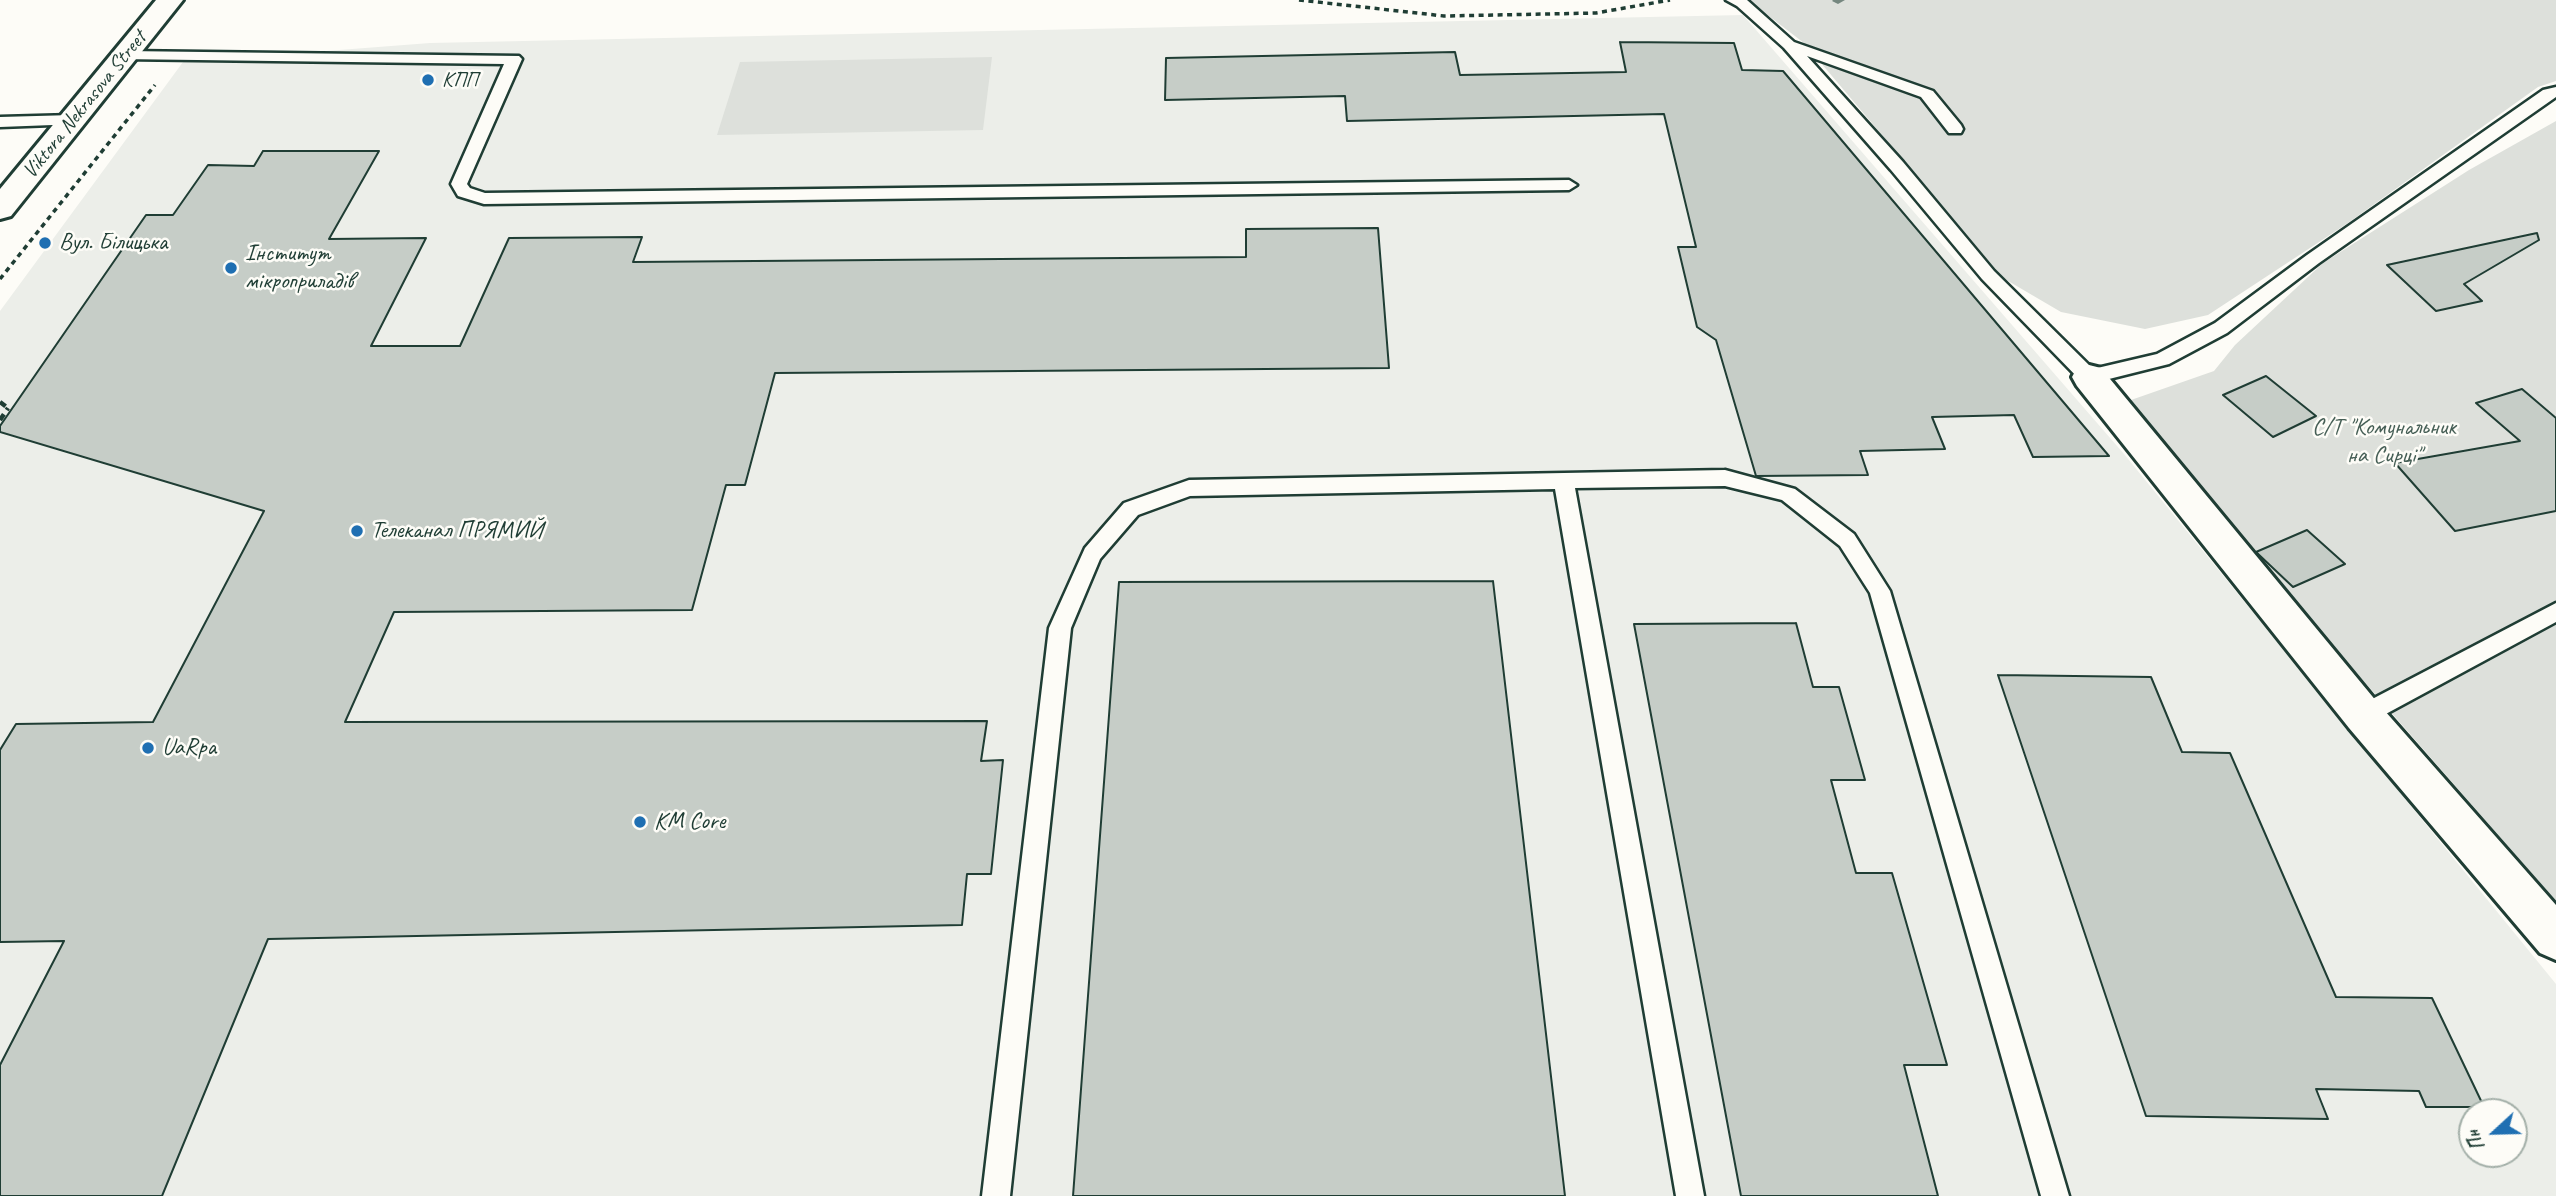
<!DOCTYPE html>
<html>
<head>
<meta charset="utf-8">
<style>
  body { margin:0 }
  #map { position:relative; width:2556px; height:1196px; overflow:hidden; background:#fdfcf7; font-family:Caveat,sans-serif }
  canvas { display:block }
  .north { position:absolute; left:2458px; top:1098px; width:70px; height:70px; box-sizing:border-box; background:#fdfcf7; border:2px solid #a4b0a9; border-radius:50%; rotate:248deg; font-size:19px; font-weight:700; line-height:28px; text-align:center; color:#1f3d34 }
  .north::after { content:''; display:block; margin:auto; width:24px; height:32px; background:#1f6fb2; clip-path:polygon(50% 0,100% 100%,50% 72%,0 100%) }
</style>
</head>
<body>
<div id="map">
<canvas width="2556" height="1196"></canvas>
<div class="north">Пн</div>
</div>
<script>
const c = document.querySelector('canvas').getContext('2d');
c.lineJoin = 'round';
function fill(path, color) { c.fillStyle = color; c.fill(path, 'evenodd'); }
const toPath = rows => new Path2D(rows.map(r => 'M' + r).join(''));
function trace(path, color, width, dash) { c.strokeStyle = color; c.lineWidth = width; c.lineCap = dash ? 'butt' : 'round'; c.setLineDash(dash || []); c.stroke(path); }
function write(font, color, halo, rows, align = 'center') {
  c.font = font + ' Caveat,sans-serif'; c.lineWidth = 5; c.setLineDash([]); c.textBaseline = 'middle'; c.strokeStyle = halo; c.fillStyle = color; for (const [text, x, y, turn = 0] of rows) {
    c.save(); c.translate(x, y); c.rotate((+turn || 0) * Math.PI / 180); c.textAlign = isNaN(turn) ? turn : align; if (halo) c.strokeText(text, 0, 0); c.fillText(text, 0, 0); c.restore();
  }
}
fill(toPath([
  [1743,15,2124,454,2556,984,2556,1196,0,1196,0,311,183,62,430,43],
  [2472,1112,2514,1112,2514,1154,2472,1154]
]), '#eceee9');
fill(toPath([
  [1748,0,2556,0,2556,81,2538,87,2348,223,2208,315,2145,329,2061,312,2003,278,1804,43],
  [992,57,983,130,717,135,740,62],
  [2556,121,2556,901,2229,527,2131,400,2214,371,2235,345,2323,263,2469,170]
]), '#dde0db');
fill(toPath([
  [1845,0,1838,4,1832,1,1833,0,1845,0]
]), '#75877f');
const building = toPath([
  [1620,42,1734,43,1742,70,1783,71,2109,456,2033,457,2014,415,1932,417,1945,449,1860,451,1868,475,1756,476,1716,340,1697,327,1678,247,1696,247,1664,114,1347,121,1345,96,1165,100,1166,58,1455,52,1460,75,1626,72,1620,42],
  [263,151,379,151,329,239,426,238,371,346,460,346,509,238,642,237,633,262,1246,257,1246,229,1378,228,1389,368,775,373,745,485,726,485,692,610,394,612,345,722,987,721,981,761,1003,760,991,874,967,874,962,925,268,939,162,1196,0,1196,0,1065,64,941,0,942,0,750,16,724,153,722,264,511,0,432,0,426,146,215,173,215,208,165,254,166,263,151],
  [2537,233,2539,240,2464,284,2482,301,2436,311,2387,265,2537,233],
  [2266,376,2316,416,2273,437,2223,395,2266,376],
  [2522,389,2556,418,2556,511,2455,531,2395,463,2520,441,2476,403,2522,389],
  [2307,530,2345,564,2293,587,2256,552,2307,530],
  [1493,581,1565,1196,1073,1196,1119,582,1493,581],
  [1796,623,1813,687,1839,687,1865,780,1831,780,1856,873,1892,873,1947,1065,1904,1065,1938,1196,1741,1196,1634,624,1796,623],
  [1998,675,2151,677,2182,752,2230,753,2336,997,2432,998,2484,1107,2426,1107,2419,1091,2316,1089,2328,1119,2146,1116,1998,675]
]);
fill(building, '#c6cdc7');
trace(building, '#1f3d34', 2);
const service = toPath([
  [1726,0,1747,0,1794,42,1933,91,1961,125,1963,129,1961,133,1949,133,1921,97,1807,56,1903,162,1994,271,2093,369,2157,354,2215,323,2307,255,2543,90,2556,87,2556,97,2319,263,2227,333,2169,364,2089,384,2082,382,1982,279,1891,170,1784,48,1737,6,1726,0],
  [125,51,519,56,522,59,467,184,470,188,485,193,1569,180,1577,185,1569,190,484,204,458,196,451,184,504,64,120,59,117,56,120,53,125,51],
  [73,115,81,120,79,124,0,127,0,117,73,115],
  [1725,470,1795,489,1854,534,1890,591,2069,1196,2041,1196,1870,593,1840,546,1782,500,1725,486,1575,488,1704,1196,1676,1196,1555,489,1190,496,1138,515,1100,559,1071,628,1010,1196,982,1196,1049,628,1085,548,1124,503,1189,480,1725,470],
  [2556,603,2556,622,2371,722,2363,725,2355,722,2352,715,2355,708,2556,603]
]);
const minor = toPath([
  [2089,365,2101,368,2377,702,2556,905,2556,960,2540,953,2349,728,2077,386,2072,377,2077,368,2089,365]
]);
const secondary = toPath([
  [156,0,183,0,11,216,0,219,0,189,156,0]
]);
trace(service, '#1f3d34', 5);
trace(minor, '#1f3d34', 6);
trace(secondary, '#1f3d34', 6);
trace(toPath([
  [1299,0,1444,16,1596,13,1670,0],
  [0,279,155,85]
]), '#1f3d34', 3.5, [5, 4.5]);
trace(toPath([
  [0,402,8,408],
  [0,420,8,408]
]), '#1f3d34', 4.5, [7, 5]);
fill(service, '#fdfcf7');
fill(minor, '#fdfcf7');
fill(secondary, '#fdfcf7');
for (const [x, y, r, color] of [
  [428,80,7,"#1f6fb2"],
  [45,243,7,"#1f6fb2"],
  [231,268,7,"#1f6fb2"],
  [357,531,7,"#1f6fb2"],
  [148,748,7,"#1f6fb2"],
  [640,822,7,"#1f6fb2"]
]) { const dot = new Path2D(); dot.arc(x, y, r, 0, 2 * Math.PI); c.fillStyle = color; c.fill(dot); trace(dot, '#fdfcf7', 2.5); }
write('21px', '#1f3d34', '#fdfcf7', [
  ["КПП",442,80]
], 'left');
write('21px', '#1f3d34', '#fdfcf7', [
  ["Viktora Nekrasova Street",85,105,-51]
]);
write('24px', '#1f3d34', '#fdfcf7', [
  ["Вул. Білицька",59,243],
  ["Інститут",245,254],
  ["мікроприладів",245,282],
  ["Телеканал ПРЯМИЙ",371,531],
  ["UaRpa",162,748],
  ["KM Core",654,822]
], 'left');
write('24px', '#455e55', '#fdfcf7', [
  ["С/Т \"Комунальник",2384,428],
  ["на Сирці\"",2384,456]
]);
</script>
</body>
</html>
